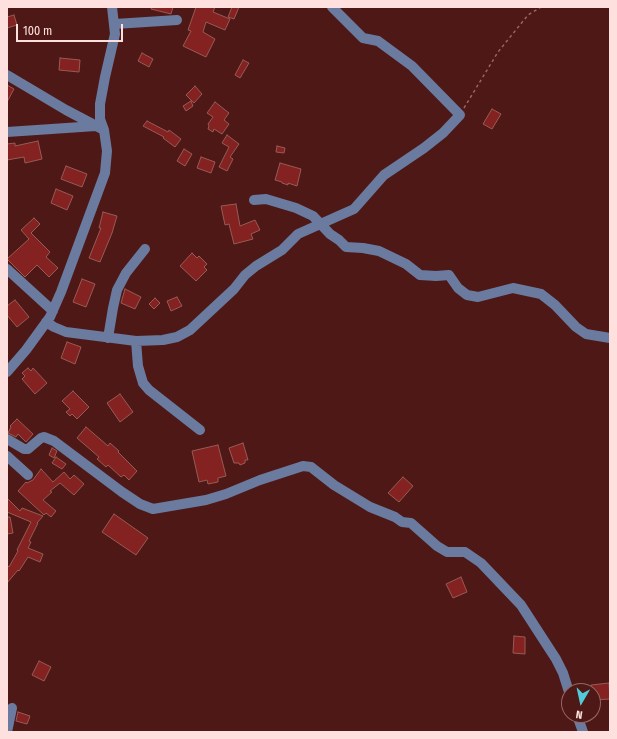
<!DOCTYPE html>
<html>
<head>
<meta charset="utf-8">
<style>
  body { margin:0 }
  #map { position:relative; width:617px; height:739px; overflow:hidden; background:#4d1816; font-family:"Fira Sans Condensed",sans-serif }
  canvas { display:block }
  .frame { position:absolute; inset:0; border:8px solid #fee1de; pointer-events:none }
  .north { position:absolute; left:561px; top:683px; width:40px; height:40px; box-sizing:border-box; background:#4d1816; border:1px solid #946866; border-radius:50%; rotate:189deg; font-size:11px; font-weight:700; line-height:16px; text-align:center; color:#fee1de }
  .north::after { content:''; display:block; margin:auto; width:14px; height:18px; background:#52cbd9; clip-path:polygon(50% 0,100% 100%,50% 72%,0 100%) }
  .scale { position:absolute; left:16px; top:24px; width:107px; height:18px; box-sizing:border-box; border:2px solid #fee1de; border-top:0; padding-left:5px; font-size:12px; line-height:14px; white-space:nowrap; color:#fee1de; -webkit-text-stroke:3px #4d1816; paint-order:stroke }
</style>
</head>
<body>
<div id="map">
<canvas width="617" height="739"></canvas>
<div class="frame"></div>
<div class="north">N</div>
<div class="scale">100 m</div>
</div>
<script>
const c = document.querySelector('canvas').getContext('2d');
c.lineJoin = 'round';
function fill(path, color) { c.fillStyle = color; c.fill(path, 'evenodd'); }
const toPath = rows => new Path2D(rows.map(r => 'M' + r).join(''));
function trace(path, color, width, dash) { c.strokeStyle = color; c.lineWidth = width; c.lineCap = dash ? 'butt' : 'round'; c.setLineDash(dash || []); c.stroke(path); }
const building = toPath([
  [152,7,173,7,171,14,151,9,152,7],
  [196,7,215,7,213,12,230,19,225,30,206,22,203,32,215,39,206,57,183,46,191,31,188,30,196,7],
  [232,7,239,7,234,19,228,17,232,7],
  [14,15,17,25,7,28,7,17,14,15],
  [142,53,153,59,149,67,138,61,142,53],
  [60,58,80,60,79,72,59,70,60,58],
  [243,60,249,63,240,78,235,75,243,60],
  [7,85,14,89,7,102,7,85],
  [195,86,202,94,194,103,186,95,195,86],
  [191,101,193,106,186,111,183,106,191,101],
  [215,102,229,113,224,120,229,124,222,134,214,129,213,132,208,129,209,126,208,124,213,117,207,113,215,102],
  [492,109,501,114,492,129,483,124,492,109],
  [147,121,168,132,169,130,181,139,175,147,163,138,164,137,143,126,147,121],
  [227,135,239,144,230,157,233,159,227,171,219,167,229,147,222,143,227,135],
  [38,141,42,159,25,163,24,157,7,160,7,144,15,143,15,146,38,141],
  [277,146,285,148,284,153,276,152,277,146],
  [184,149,192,154,185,166,177,161,184,149],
  [201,157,215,162,211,173,197,168,201,157],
  [280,163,301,169,297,186,288,183,288,185,282,183,282,182,275,180,280,163],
  [66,166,87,174,82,187,61,179,66,166],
  [56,189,73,196,67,210,51,203,56,189],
  [236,204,240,226,255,220,260,230,251,234,253,239,234,244,229,224,225,225,221,206,236,204],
  [103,212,117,216,112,233,100,262,89,258,101,228,99,228,103,212],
  [34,218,40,224,31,233,50,252,46,257,58,268,49,277,37,265,25,277,7,259,29,239,21,230,34,218],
  [192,253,197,258,199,256,207,264,204,267,207,270,196,281,180,266,192,253],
  [82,279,95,284,86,307,73,302,82,279],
  [125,289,141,297,135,309,121,303,125,289],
  [177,297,182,306,171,311,167,301,177,297],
  [155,298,160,303,154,309,149,304,155,298],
  [15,300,29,317,17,327,7,315,7,306,15,300],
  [67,342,81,347,75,364,61,358,67,342],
  [28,368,31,371,33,368,47,383,35,394,22,379,25,376,22,373,28,368],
  [73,391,89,407,77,419,72,414,70,416,66,412,70,409,62,401,73,391],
  [120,394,133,412,120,422,107,403,120,394],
  [17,419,33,434,26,442,18,434,16,437,8,433,11,427,10,426,17,419],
  [86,427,108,446,110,443,119,451,118,452,137,471,129,480,124,475,121,477,108,465,106,467,97,459,99,457,77,438,86,427],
  [243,443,248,460,245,460,245,463,240,465,239,463,234,463,229,448,243,443],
  [218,445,226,476,218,478,218,482,208,484,207,480,199,482,192,451,218,445],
  [52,448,57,451,54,458,49,455,52,448],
  [56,457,66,464,62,469,52,463,56,457],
  [41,469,53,482,64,472,70,479,74,475,84,484,74,495,60,483,50,491,52,492,43,500,56,511,51,517,46,513,44,515,18,491,26,482,27,483,33,480,41,469],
  [403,477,413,486,399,502,388,493,403,477],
  [7,498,20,511,22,508,43,516,37,523,38,523,29,541,31,542,28,548,43,554,40,562,28,557,19,571,18,570,7,583,7,565,9,567,18,551,17,550,31,522,7,512,7,498],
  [114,514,148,538,136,555,102,532,114,514],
  [7,517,10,517,13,533,7,534,7,517],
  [461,577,467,592,453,598,446,584,461,577],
  [514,636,525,637,525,654,513,653,514,636],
  [39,661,51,667,44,681,32,675,39,661],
  [609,683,610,699,593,700,593,691,591,691,591,685,609,683],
  [18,712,30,716,27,724,16,721,18,712]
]);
fill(building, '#832220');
trace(building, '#985b55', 1);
trace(toPath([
  [464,108,498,52,528,15,541,7]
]), '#936765', 1.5, [3, 3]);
trace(toPath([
  [115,24,177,20],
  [7,75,66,110,104,130],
  [7,132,96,126],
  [254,200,266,199,296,208,313,216,330,234,339,240,346,247,363,248,379,251,406,264,420,275,436,276,449,275,458,288,467,295,478,297,513,288,541,294,555,305,576,327,586,334,610,338],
  [7,269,53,311],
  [46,322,54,327,66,332,136,341,163,340,177,337,190,330,234,289,245,275,256,266,282,250,298,234,354,209,384,175,424,148,443,133,460,115,412,66,378,41,363,38,332,7],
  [108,338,113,308,117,290,126,273,145,249],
  [136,341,138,366,143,383,149,390,200,430],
  [7,372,26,350,50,317,61,292,105,173,107,151,104,130,100,119,100,104,105,77,115,34,112,7],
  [7,439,24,449,28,449,41,438,44,437,54,441,122,492,140,504,153,509,206,500,226,494,260,480,303,466,311,467,334,485,370,507,395,517,402,522,411,523,437,546,447,552,465,552,481,563,521,605,556,659,563,673,569,692],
  [7,456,28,475],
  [577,715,583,732],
  [7,732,12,708]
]), '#6a7b9f', 10);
</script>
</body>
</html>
